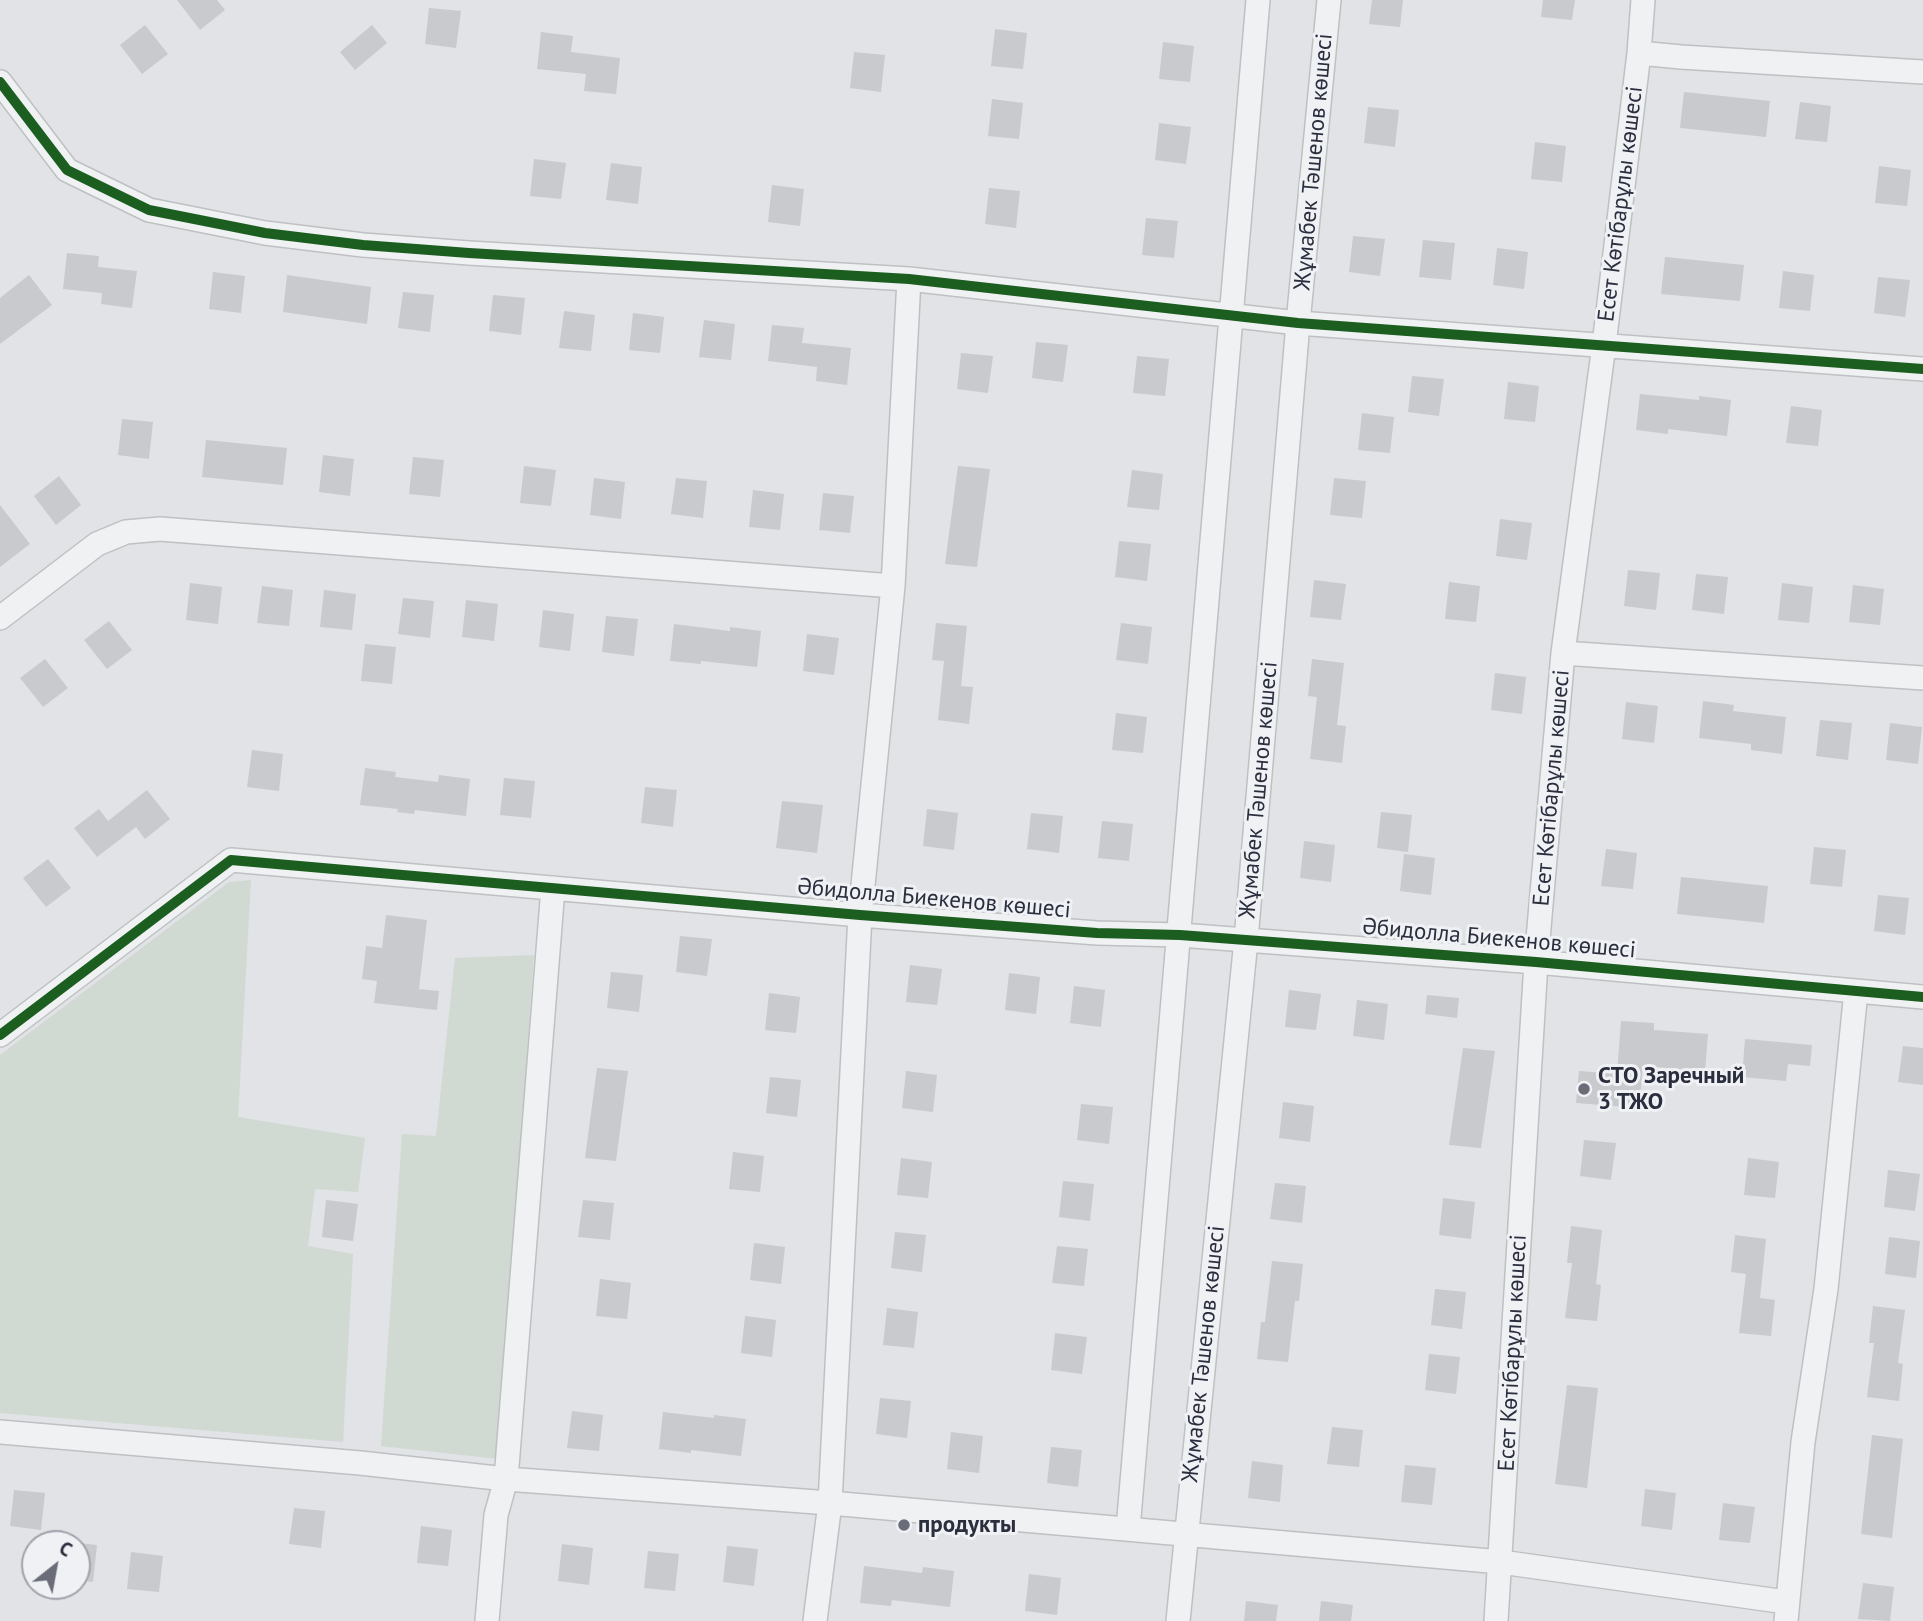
<!DOCTYPE html>
<html>
<head>
<meta charset="utf-8">
<style>
  body { margin:0 }
  #map { position:relative; width:1923px; height:1621px; overflow:hidden; background:#e1e3e6; font-family:"PT Sans",sans-serif }
  canvas { display:block }
  .north { position:absolute; left:21px; top:1530px; width:70px; height:70px; box-sizing:border-box; background:#eff1f5; border:2px solid #a0a3ab; border-radius:50%; rotate:31deg; font-size:19px; font-weight:700; line-height:28px; text-align:center; color:#2a2e3d }
  .north::after { content:''; display:block; margin:auto; width:24px; height:32px; background:#6a6d78; clip-path:polygon(50% 0,100% 100%,50% 72%,0 100%) }
</style>
</head>
<body>
<div id="map">
<canvas width="1923" height="1621"></canvas>
<div class="north">С</div>
</div>
<script>
const c = document.querySelector('canvas').getContext('2d');
c.lineJoin = 'round';
function fill(path, color) { c.fillStyle = color; c.fill(path, 'evenodd'); }
const toPath = rows => new Path2D(rows.map(r => 'M' + r).join(''));
function trace(path, color, width, dash) { c.strokeStyle = color; c.lineWidth = width; c.lineCap = dash ? 'butt' : 'round'; c.setLineDash(dash || []); c.stroke(path); }
function write(font, color, halo, rows, align = 'center') {
  c.font = font + ' "PT Sans",sans-serif'; c.lineWidth = 6; c.setLineDash([]); c.textBaseline = 'middle'; c.strokeStyle = halo; c.fillStyle = color; for (const [text, x, y, turn = 0] of rows) {
    c.save(); c.translate(x, y); c.rotate((+turn || 0) * Math.PI / 180); c.textAlign = isNaN(turn) ? turn : align; if (halo) c.strokeText(text, 0, 0); c.fillText(text, 0, 0); c.restore();
  }
}
fill(toPath([
  [251,880,238,1117,365,1138,358,1192,315,1189,308,1246,353,1254,343,1442,0,1413,0,1055,229,882],
  [534,955,498,1459,381,1446,402,1134,436,1136,455,958]
]), '#d0d9d2');
fill(toPath([
  [177,0,217,0,225,10,200,30],
  [1372,0,1403,0,1400,27,1369,24],
  [1543,0,1575,0,1572,20,1541,17],
  [429,8,461,11,456,48,425,44],
  [145,25,168,54,142,74,120,45],
  [372,25,387,43,355,70,340,52],
  [995,29,1027,33,1023,69,991,66],
  [541,32,573,36,571,52,620,58,616,94,584,91,586,74,537,69],
  [1163,42,1194,46,1190,82,1159,79],
  [854,52,885,55,881,92,850,88],
  [1684,92,1770,101,1766,137,1680,128],
  [992,99,1023,103,1019,139,988,136],
  [1800,102,1831,106,1827,142,1795,139],
  [1368,107,1399,110,1395,147,1364,143],
  [1159,123,1191,127,1186,164,1155,160],
  [1535,142,1566,146,1562,182,1531,179],
  [534,159,566,163,561,199,530,196],
  [611,163,642,167,638,204,606,200],
  [1879,166,1911,170,1907,206,1875,203],
  [772,185,804,189,800,226,768,222],
  [989,188,1020,191,1016,228,985,224],
  [1146,218,1178,221,1174,258,1142,255],
  [1353,236,1385,239,1380,276,1349,272],
  [1423,240,1455,243,1451,280,1419,277],
  [1497,248,1528,252,1524,289,1493,285],
  [67,253,99,256,98,267,137,271,132,308,101,304,102,293,63,289],
  [1665,257,1744,265,1740,301,1661,294],
  [1783,271,1814,275,1810,311,1779,308],
  [213,272,245,276,241,313,209,309],
  [29,275,52,305,0,344,0,298],
  [287,275,371,287,367,324,283,312],
  [1878,277,1910,280,1905,317,1874,313],
  [403,292,434,295,430,332,398,328],
  [493,295,525,298,521,335,489,331],
  [564,311,595,315,591,351,559,348],
  [633,313,664,317,660,353,629,350],
  [704,320,735,324,731,360,699,357],
  [772,325,804,328,802,343,851,348,847,385,816,381,817,367,768,361],
  [1036,342,1068,345,1063,382,1032,378],
  [961,353,993,356,988,393,957,389],
  [1137,356,1169,359,1165,396,1133,393],
  [1412,376,1444,379,1439,416,1408,412],
  [1508,382,1539,386,1535,422,1504,419],
  [1640,394,1699,400,1699,396,1731,400,1727,436,1668,429,1668,434,1636,430],
  [1791,406,1822,410,1818,446,1786,443],
  [1362,413,1394,417,1390,453,1358,450],
  [122,419,153,422,149,459,118,455],
  [206,440,287,448,283,485,202,477],
  [323,455,354,459,350,496,319,492],
  [413,457,444,460,440,497,409,494],
  [524,466,556,470,551,506,520,503],
  [958,466,990,469,977,567,945,564],
  [1132,470,1163,474,1159,510,1127,507],
  [59,476,81,505,56,525,34,496],
  [594,478,625,482,621,519,590,515],
  [676,478,707,481,703,518,671,514],
  [1334,478,1366,481,1362,518,1330,515],
  [753,490,784,494,780,530,749,527],
  [823,493,854,496,850,533,819,530],
  [0,505,30,544,0,567],
  [1500,519,1532,523,1527,560,1496,556],
  [1119,541,1151,544,1147,581,1115,577],
  [1628,570,1660,573,1656,610,1624,606],
  [1696,574,1728,577,1724,614,1692,610],
  [1314,580,1346,584,1341,620,1310,617],
  [1449,582,1480,586,1476,622,1445,619],
  [190,583,222,587,218,624,186,620],
  [1782,583,1813,587,1809,623,1778,620],
  [1853,585,1884,589,1880,625,1849,622],
  [262,586,293,590,289,626,257,623],
  [324,590,356,594,352,630,320,627],
  [403,598,434,601,430,638,398,634],
  [466,600,498,604,494,641,462,637],
  [543,610,574,614,570,651,539,647],
  [606,616,638,619,634,656,602,652],
  [109,621,132,650,107,669,84,640],
  [936,623,967,626,961,686,973,687,969,724,938,720,944,661,932,660],
  [1121,623,1152,627,1148,664,1116,660],
  [674,624,730,631,730,627,761,631,757,667,701,661,701,664,670,661],
  [807,634,839,638,834,675,803,671],
  [365,644,396,647,392,684,361,681],
  [45,659,68,688,43,707,20,678],
  [1312,659,1344,663,1337,725,1346,726,1342,763,1310,759,1317,697,1308,696],
  [1495,673,1526,677,1522,714,1491,710],
  [1703,701,1734,705,1733,711,1786,717,1782,754,1751,750,1751,744,1699,738],
  [1626,702,1658,706,1654,743,1622,739],
  [1116,713,1147,717,1143,753,1112,750],
  [1820,720,1852,723,1848,760,1816,756],
  [1890,723,1922,727,1918,764,1886,760],
  [252,750,283,754,279,791,247,787],
  [365,768,396,772,395,777,438,782,439,775,470,779,466,816,415,810,414,814,397,812,398,809,360,805],
  [504,778,535,781,531,818,500,815],
  [645,787,677,790,673,827,641,823],
  [147,790,170,819,145,839,136,827,97,857,74,828,99,809,108,821],
  [782,801,823,805,817,853,776,848],
  [927,809,958,813,954,850,923,846],
  [1381,812,1412,815,1408,852,1377,848],
  [1031,813,1063,816,1059,853,1027,849],
  [1102,821,1133,824,1129,861,1098,858],
  [1304,841,1335,845,1331,882,1300,878],
  [1814,847,1846,850,1842,887,1810,884],
  [1606,849,1637,853,1633,889,1601,886],
  [1404,854,1435,858,1431,895,1400,891],
  [48,859,71,888,46,907,23,878],
  [1681,877,1768,886,1764,923,1677,914],
  [1878,895,1909,898,1905,935,1874,931],
  [386,915,427,920,419,989,439,991,437,1010,374,1003,377,981,362,979,366,946,382,948],
  [680,936,712,939,707,976,676,972],
  [910,965,942,969,937,1005,906,1002],
  [611,972,643,975,639,1012,607,1008],
  [1009,973,1040,977,1036,1014,1005,1010],
  [1074,986,1105,990,1101,1027,1070,1023],
  [1289,990,1321,994,1316,1030,1285,1027],
  [769,993,800,997,796,1033,765,1030],
  [1427,995,1459,998,1457,1018,1425,1014],
  [1357,1000,1388,1004,1384,1040,1353,1036],
  [1621,1021,1654,1023,1654,1030,1708,1034,1705,1071,1643,1066,1639,1108,1576,1103,1579,1071,1617,1074],
  [1745,1039,1812,1045,1810,1066,1788,1064,1786,1081,1742,1077],
  [1903,1046,1923,1048,1923,1085,1898,1082],
  [1463,1048,1495,1051,1481,1148,1449,1145],
  [597,1068,628,1071,616,1161,585,1158],
  [906,1071,937,1075,933,1112,902,1108],
  [770,1077,801,1080,797,1117,766,1113],
  [1283,1102,1314,1106,1310,1142,1279,1138],
  [1081,1104,1113,1107,1109,1144,1077,1140],
  [1584,1140,1616,1143,1611,1180,1580,1176],
  [733,1152,764,1156,760,1192,729,1189],
  [901,1158,932,1162,928,1198,897,1195],
  [1748,1158,1779,1162,1775,1198,1744,1195],
  [1888,1170,1920,1174,1915,1211,1884,1207],
  [1063,1181,1094,1184,1090,1221,1059,1217],
  [1275,1183,1306,1186,1302,1223,1270,1219],
  [1443,1198,1475,1202,1471,1239,1439,1235],
  [326,1200,358,1204,353,1241,322,1237],
  [583,1200,614,1203,610,1240,578,1237],
  [1571,1226,1602,1230,1596,1284,1601,1285,1597,1321,1565,1318,1572,1263,1567,1263],
  [895,1232,926,1235,922,1272,891,1268],
  [1735,1235,1766,1239,1760,1298,1775,1300,1771,1336,1739,1333,1746,1274,1731,1272],
  [1889,1237,1920,1241,1916,1278,1885,1274],
  [754,1243,785,1247,781,1284,750,1280],
  [1057,1246,1088,1249,1084,1286,1052,1283],
  [1272,1261,1303,1264,1299,1301,1295,1301,1288,1362,1257,1359,1261,1322,1265,1322],
  [600,1279,631,1283,627,1319,596,1316],
  [1435,1289,1466,1292,1462,1329,1431,1325],
  [1873,1306,1905,1310,1898,1363,1903,1364,1899,1401,1867,1397,1874,1343,1869,1343],
  [887,1308,918,1312,914,1348,883,1345],
  [745,1316,776,1320,772,1357,741,1353],
  [1055,1333,1087,1337,1082,1374,1051,1370],
  [1429,1354,1460,1357,1456,1394,1425,1390],
  [1567,1385,1598,1388,1587,1488,1555,1484],
  [880,1398,911,1401,907,1438,876,1434],
  [572,1411,603,1415,599,1451,567,1448],
  [663,1412,714,1418,714,1415,746,1419,741,1456,691,1450,691,1453,659,1449],
  [1332,1427,1363,1430,1359,1467,1327,1464],
  [951,1432,983,1436,979,1473,947,1469],
  [1872,1435,1903,1439,1892,1538,1861,1534],
  [1051,1447,1082,1450,1078,1487,1047,1483],
  [1252,1461,1283,1465,1280,1502,1248,1498],
  [1405,1465,1436,1468,1432,1505,1401,1502],
  [1645,1489,1676,1493,1672,1530,1641,1526],
  [14,1490,45,1493,41,1530,10,1526],
  [1723,1503,1755,1507,1750,1543,1719,1540],
  [294,1508,325,1511,321,1548,289,1544],
  [421,1526,452,1530,448,1566,417,1563],
  [77,1543,97,1545,93,1582,77,1580],
  [562,1544,593,1548,589,1585,558,1581],
  [727,1546,758,1549,754,1586,723,1582],
  [648,1551,679,1554,675,1591,644,1588],
  [131,1552,163,1556,159,1592,127,1589],
  [864,1566,922,1573,923,1567,954,1571,950,1607,892,1600,891,1606,860,1603],
  [1029,1574,1061,1578,1057,1615,1025,1611],
  [1863,1583,1894,1587,1890,1621,1858,1619],
  [1246,1601,1278,1605,1276,1621,1244,1621],
  [1321,1601,1353,1605,1351,1621,1319,1621]
]), '#c8cace');
const street = toPath([
  [1639,53,1681,57,1923,72],
  [0,82,67,170,149,210,265,233,363,245,469,253,909,279,1298,323,1923,369],
  [0,618,97,544,126,532,160,529,893,586],
  [1563,653,1923,678],
  [0,1035,231,860,860,915,1097,933,1180,935,1536,962,1923,997],
  [0,1432,360,1463,506,1479,830,1503,1501,1562,1786,1602],
  [1128,1529,1258,0],
  [487,1621,496,1515,506,1479,553,888],
  [815,1621,830,1503,860,915,893,586,909,279],
  [1178,1621,1246,940,1298,323,1329,0],
  [1496,1621,1536,962,1563,653,1604,345,1639,53,1643,0],
  [1786,1621,1803,1442,1826,1289,1856,991]
]);
trace(street, '#bec0c2', 26);
trace(street, '#f0f1f3', 23);
trace(toPath([
  [0,82,67,170,149,210,265,233,363,245,469,253,909,279,1298,323,1923,369],
  [0,1035,231,860,860,915,1097,933,1180,935,1536,962,1923,997]
]), '#1b5e20', 10);
for (const [x, y, r, color] of [
  [1584,1089,7,"#6a6d78"],
  [904,1525,7,"#6a6d78"]
]) { const dot = new Path2D(); dot.arc(x, y, r, 0, 2 * Math.PI); c.fillStyle = color; c.fill(dot); trace(dot, '#eff1f5', 2.5); }
write('23px', '#2a2e3d', '#eff1f5', [
  ["Жұмабек Тәшенов көшесі",1314,162,-85],
  ["Есет Көтібарұлы көшесі",1621,204,-83],
  ["Есет Көтібарұлы көшесі",1552,788,-85],
  ["Жұмабек Тәшенов көшесі",1259,790,-85],
  ["Әбидолла Биекенов көшесі",934,899,5],
  ["Әбидолла Биекенов көшесі",1499,939,5],
  ["Есет Көтібарұлы көшесі",1513,1353,-87],
  ["Жұмабек Тәшенов көшесі",1204,1354,-84]
]);
write('bold 23px', '#2a2e3d', '#eff1f5', [
  ["СТО Заречный",1598,1076],
  ["3 ТЖО",1598,1102],
  ["продукты",918,1525]
], 'left');
</script>
</body>
</html>
